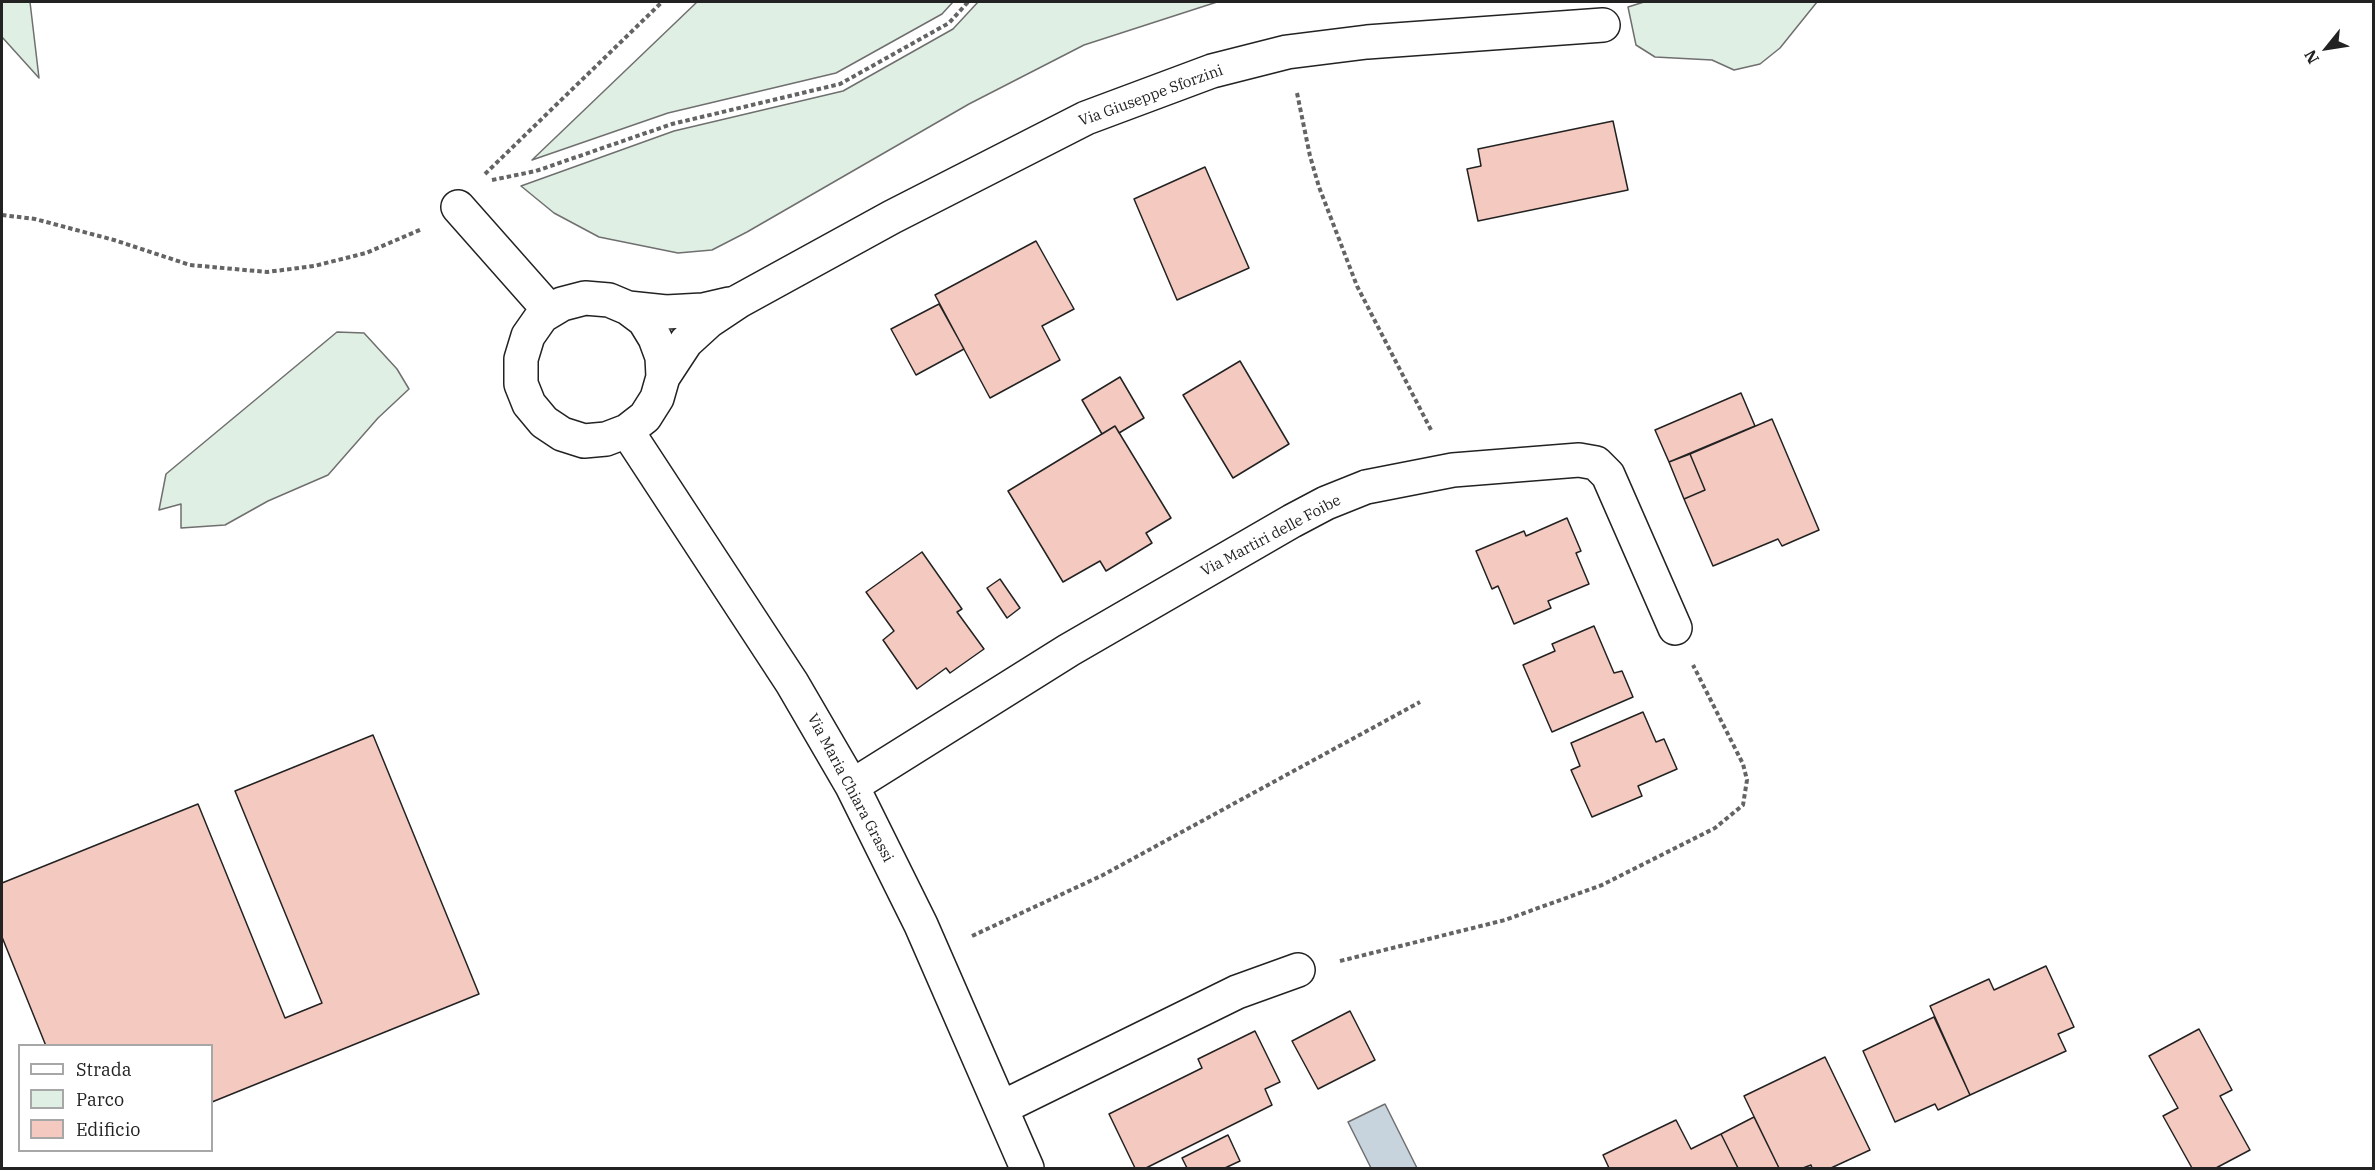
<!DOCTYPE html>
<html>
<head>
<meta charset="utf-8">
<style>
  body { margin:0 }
  #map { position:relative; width:2375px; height:1170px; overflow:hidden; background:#fff; font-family:"IBM Plex Serif",serif }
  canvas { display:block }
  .frame { position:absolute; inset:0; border:3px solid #222; pointer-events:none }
  .legend { position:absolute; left:18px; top:1044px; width:195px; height:108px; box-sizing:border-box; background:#fff; border:2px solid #a7a7a7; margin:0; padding:8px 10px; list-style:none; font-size:18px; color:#222 }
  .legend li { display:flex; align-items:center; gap:12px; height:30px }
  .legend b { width:30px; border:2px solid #a7a7a7 }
  .north { position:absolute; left:2297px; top:18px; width:60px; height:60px; -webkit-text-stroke:4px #fff; paint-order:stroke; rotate:240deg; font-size:16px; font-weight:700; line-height:24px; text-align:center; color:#222 }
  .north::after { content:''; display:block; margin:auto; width:21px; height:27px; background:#222; clip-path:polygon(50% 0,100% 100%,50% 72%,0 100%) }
</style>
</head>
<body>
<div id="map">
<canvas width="2375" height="1170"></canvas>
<div class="frame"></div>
<ul class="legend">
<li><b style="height:8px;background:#fff"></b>Strada</li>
<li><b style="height:16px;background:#e0efe3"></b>Parco</li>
<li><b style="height:16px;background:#f3c9c0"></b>Edificio</li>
</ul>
<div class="north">N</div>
</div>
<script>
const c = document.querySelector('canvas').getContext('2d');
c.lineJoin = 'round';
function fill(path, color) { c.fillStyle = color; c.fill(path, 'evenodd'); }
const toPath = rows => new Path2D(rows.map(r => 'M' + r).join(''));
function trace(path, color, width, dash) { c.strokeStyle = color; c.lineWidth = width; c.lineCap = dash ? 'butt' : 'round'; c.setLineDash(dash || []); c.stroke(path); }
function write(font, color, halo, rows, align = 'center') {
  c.font = font + ' "IBM Plex Serif",serif'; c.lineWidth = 4.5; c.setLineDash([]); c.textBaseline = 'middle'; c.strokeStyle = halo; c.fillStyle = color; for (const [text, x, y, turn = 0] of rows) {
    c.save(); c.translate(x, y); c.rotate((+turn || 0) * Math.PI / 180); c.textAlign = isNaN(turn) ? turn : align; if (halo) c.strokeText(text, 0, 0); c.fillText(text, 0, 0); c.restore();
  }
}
const green = toPath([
  [2,2,30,2,39,78,2,37,2,2],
  [697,2,953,2,942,14,836,73,668,113,532,160,697,2],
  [978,2,1217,2,1084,45,969,104,747,232,712,250,678,253,599,237,554,213,521,186,674,131,843,91,953,29,978,2],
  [1644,2,1817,2,1780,48,1760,64,1734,70,1712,60,1655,57,1636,45,1628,7,1644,2],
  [337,332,364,333,397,369,409,389,378,418,328,475,268,501,225,525,181,528,181,504,159,510,166,474,337,332]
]);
fill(green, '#e0efe3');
trace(green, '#6f6f6f', 1.5);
const water = toPath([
  [1385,1104,1417,1168,1371,1168,1348,1122,1385,1104]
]);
fill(water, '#c7d3dd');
trace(water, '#6f6f6f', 1.5);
const building = toPath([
  [1613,121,1628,190,1478,221,1467,169,1481,166,1478,149,1613,121],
  [1205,167,1249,268,1177,300,1134,199,1205,167],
  [1036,241,1074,309,1042,326,1060,360,990,398,935,295,1036,241],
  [939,304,964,349,916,375,891,329,939,304],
  [1240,361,1289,444,1233,478,1183,395,1240,361],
  [1120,377,1144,418,1119,433,1115,426,1102,434,1082,400,1120,377],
  [1741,393,1755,426,1669,462,1655,430,1741,393],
  [1772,419,1819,530,1782,546,1778,539,1713,566,1684,499,1705,490,1690,454,1772,419],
  [1115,426,1171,518,1146,533,1152,543,1106,571,1100,561,1063,582,1008,491,1115,426],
  [1690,454,1705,490,1684,499,1669,462,1690,454],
  [1567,518,1581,551,1576,553,1589,584,1548,601,1551,608,1514,624,1498,586,1492,589,1476,551,1524,531,1526,536,1567,518],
  [922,552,962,609,957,612,984,649,950,673,946,668,917,689,883,640,894,631,866,592,922,552],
  [1000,579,1020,608,1007,618,987,588,1000,579],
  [1594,626,1614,673,1622,671,1633,697,1552,732,1523,665,1555,651,1552,644,1594,626],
  [1643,712,1656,742,1664,739,1677,769,1638,786,1642,796,1592,817,1571,770,1580,766,1571,743,1643,712],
  [373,735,479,994,212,1102,212,1046,46,1046,2,937,2,883,198,804,285,1018,322,1003,235,791,373,735],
  [2046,966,2074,1027,2058,1034,2066,1051,1970,1095,1930,1006,1989,979,1994,990,2046,966],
  [1350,1011,1375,1060,1318,1089,1292,1041,1350,1011],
  [1934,1017,1970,1095,1938,1110,1935,1104,1895,1122,1863,1051,1934,1017],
  [2199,1029,2232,1090,2220,1096,2250,1150,2216,1168,2192,1168,2163,1116,2178,1108,2149,1056,2199,1029],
  [1255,1031,1280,1082,1265,1089,1272,1105,1146,1168,1135,1168,1109,1114,1202,1068,1198,1059,1255,1031],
  [1825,1057,1870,1150,1831,1168,1812,1168,1811,1165,1803,1168,1779,1168,1744,1096,1825,1057],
  [1754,1117,1779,1168,1738,1168,1721,1134,1754,1117],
  [1676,1120,1691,1149,1721,1134,1738,1168,1609,1168,1603,1155,1676,1120],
  [1228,1135,1240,1161,1225,1168,1187,1168,1182,1158,1228,1135]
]);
fill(building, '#f3c9c0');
trace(building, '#222', 1.5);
const street = toPath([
  [458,207,550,311],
  [628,308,666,312,703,310,729,304],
  [663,377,662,357,655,338,644,320,628,308,609,300,585,298,562,304,542,316,528,336,521,359,521,384,529,404,544,422,562,434,584,441,606,439,627,431,645,417,657,398,663,377,686,342,709,321,739,301,892,217,1086,118,1212,71,1287,52,1367,42,1603,25],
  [627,431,792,683,852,786,921,925,1027,1168],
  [852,786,1069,650,1292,521,1326,503,1366,487,1453,470,1579,460,1596,463,1608,475,1675,628],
  [1001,1108,1237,992,1298,970]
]);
trace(street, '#222', 36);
trace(toPath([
  [1297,93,1310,156,1319,187,1357,286,1431,430],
  [485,174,662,2],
  [492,180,536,171,672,124,840,84,949,23,968,2],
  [2,215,35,219,114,240,190,265,267,272,314,266,366,253,422,229],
  [972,936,1103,875,1420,702],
  [1340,961,1505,920,1602,885,1715,828,1743,805,1747,780,1743,764,1693,665]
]), '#646464', 4, [4.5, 3]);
trace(street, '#fff', 33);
write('15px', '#222', '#fff', [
  ["Via Giuseppe Sforzini",1151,96,-20],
  ["Via Martiri delle Foibe",1271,536,-28],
  ["Via Maria Chiara Grassi",850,788,62]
]);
</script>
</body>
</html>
